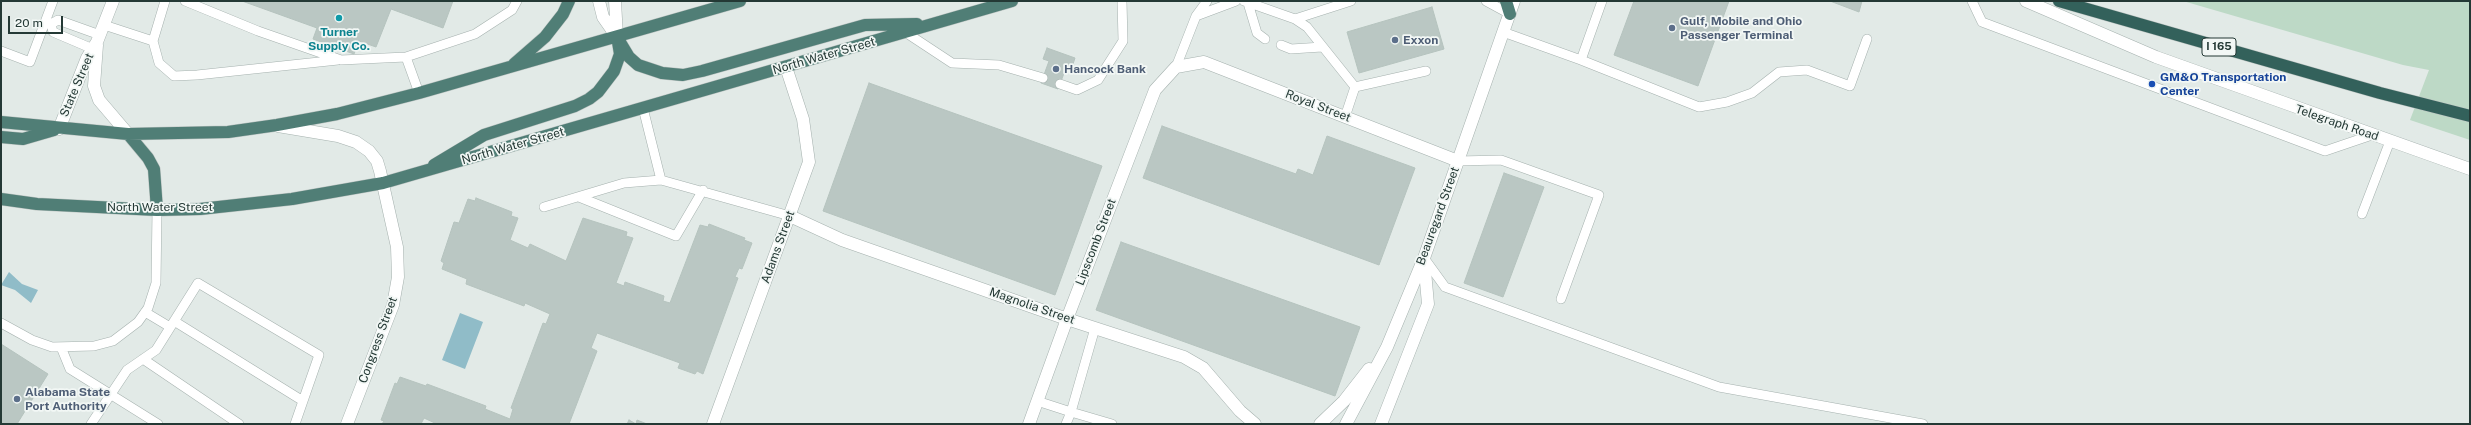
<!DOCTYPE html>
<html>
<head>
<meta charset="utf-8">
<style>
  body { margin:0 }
  #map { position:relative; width:2471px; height:425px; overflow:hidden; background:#e2eae7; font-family:"Public Sans",sans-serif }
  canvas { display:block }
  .frame { position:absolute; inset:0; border:2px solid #243935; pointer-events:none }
  .scale { position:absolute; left:8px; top:16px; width:55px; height:18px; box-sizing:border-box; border:2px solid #243935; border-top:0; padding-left:5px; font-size:12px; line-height:14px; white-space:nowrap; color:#243935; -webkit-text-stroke:3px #f2f7f5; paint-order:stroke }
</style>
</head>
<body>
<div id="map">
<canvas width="2471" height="425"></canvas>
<div class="frame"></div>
<div class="scale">20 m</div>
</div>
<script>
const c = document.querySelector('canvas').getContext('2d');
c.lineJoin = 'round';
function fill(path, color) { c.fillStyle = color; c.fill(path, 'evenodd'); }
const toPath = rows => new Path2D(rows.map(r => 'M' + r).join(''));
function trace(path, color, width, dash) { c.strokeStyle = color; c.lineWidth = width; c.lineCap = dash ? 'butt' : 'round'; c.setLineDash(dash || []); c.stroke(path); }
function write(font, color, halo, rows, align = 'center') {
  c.font = font + ' "Public Sans",sans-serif'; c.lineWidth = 3.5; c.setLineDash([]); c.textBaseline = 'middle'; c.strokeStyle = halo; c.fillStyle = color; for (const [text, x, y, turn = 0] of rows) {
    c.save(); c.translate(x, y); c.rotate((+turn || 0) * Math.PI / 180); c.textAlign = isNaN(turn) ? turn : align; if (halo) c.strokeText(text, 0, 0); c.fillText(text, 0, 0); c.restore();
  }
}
fill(toPath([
  [2183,1,2470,1,2470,140,2410,120,2429,70,2403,65]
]), '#bdd9c6');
fill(toPath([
  [9,272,22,284,38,290,31,303,15,290,1,285],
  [460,313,483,322,465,369,442,360]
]), '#90bcc8');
const building = toPath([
  [242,1,453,1,443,28,391,9,376,47,359,41,354,54,313,39,317,28,242,1],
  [1634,1,1729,1,1698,86,1614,55,1634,1],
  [1830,1,1862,1,1859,12,1830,1],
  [1432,7,1444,49,1359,73,1347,32,1432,7],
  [1047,48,1075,58,1071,70,1066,68,1058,89,1041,83,1049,61,1043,59,1047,48],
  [869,83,1102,166,1055,295,823,211,869,83],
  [1162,126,1296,174,1298,169,1313,175,1327,136,1415,168,1379,265,1143,178,1162,126],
  [1504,173,1544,187,1503,297,1464,283,1504,173],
  [476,198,512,212,511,216,518,218,510,240,528,248,530,244,566,261,583,218,627,232,626,236,633,238,616,283,624,286,625,282,664,296,663,301,670,303,700,225,708,227,709,224,745,238,744,240,752,243,742,269,739,268,735,277,738,278,703,374,697,371,695,374,678,368,680,363,597,333,591,348,597,351,569,424,437,424,424,418,421,424,382,424,384,421,381,420,395,383,397,384,400,377,426,386,427,384,486,406,485,409,510,419,513,409,511,408,543,323,546,324,550,314,525,303,524,306,466,284,467,279,442,269,444,263,441,261,454,222,459,223,468,199,475,201,476,198],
  [1121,242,1360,327,1335,396,1096,310,1121,242],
  [1,344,48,374,17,424,1,424,1,344],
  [629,420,636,424,637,420,647,424,627,424,629,420]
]);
fill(building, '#bac7c3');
trace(building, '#b5c3be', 1);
const service = toPath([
  [165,1,153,41,159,63,174,76,197,75,338,60],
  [185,1,258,31,341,60,406,57,475,34,512,10,517,1],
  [1244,1,1295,19,1307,27,1355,87,1345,117],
  [1486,1,1510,14],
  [1972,1,1982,22,2325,151,2372,135],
  [1248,3,1257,33,1265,39],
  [1196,16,1236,1],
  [1295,19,1351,1],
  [104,25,153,41],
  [905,32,952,63,999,65,1043,78],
  [1503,32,1581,60,1699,107,1727,102,1752,93,1779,72,1807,70,1850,86,1867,39],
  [1281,45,1291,49,1322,47],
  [93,49,53,32,51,24,58,20,100,35],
  [1,51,30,62,53,1],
  [406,57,419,93],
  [1581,60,1602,1],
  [1176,67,1196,16,1207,1],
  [1060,84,1077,90,1098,80,1123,41,1122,1],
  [1355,87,1426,71],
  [643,108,661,180],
  [1458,161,1501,160,1599,195,1561,299],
  [579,197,676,236,703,190],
  [544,207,624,183,661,180,790,216],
  [2362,214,2390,141],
  [1424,258,1445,287,1719,387,1923,424],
  [145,312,170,327],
  [174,321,303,401],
  [1,323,32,340,52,347,94,346,113,341,138,322,148,308,156,283,157,210],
  [61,347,70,369,158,424],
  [143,359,239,424],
  [1037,401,1071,412,1095,328],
  [91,424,127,370,156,350,198,283,319,355,295,424],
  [1066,424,1071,412,1112,424]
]);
const minor = toPath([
  [2026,1,2156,57,2470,169],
  [97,45,94,86,99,100,128,134],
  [278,126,338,136,356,142,369,151,377,161,380,171,397,247,398,277,393,305,347,424],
  [59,129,87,58,97,42,113,1],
  [790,216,842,240,1067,319,1184,357,1203,368,1240,411,1255,424],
  [713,424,809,162,803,119,786,67],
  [1029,424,1067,319,1155,90,1176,67,1204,62,1458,161]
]);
const tertiary = toPath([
  [599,1,603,17,617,37],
  [615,1,617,37],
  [1320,424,1344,401,1369,369],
  [1346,424,1387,347,1424,258,1514,1],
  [1381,424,1428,304,1424,260]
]);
const trunk = toPath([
  [1506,1,1510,14],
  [617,37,629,57,638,65,662,73,683,75,702,71,865,25,917,24],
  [514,64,545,37,563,14,569,1],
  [1,122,128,134,228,132,277,125,337,114,419,93,740,1],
  [128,134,148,158,154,169,157,210],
  [1,137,23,139,54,130],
  [434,165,484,135,575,106,589,99,598,92,614,71,620,54,618,42],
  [1,199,37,204,157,210,200,209,292,199,383,183,1012,1]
]);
const motorway = toPath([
  [2059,1,2380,93,2470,116]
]);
trace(service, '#a5b1ae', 10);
trace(minor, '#a5b1ae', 13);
trace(tertiary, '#a5b1ae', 13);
trace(trunk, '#bdc4c2', 13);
trace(motorway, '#bdc4c2', 13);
trace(service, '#fff', 9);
trace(minor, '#fff', 12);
trace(tertiary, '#fff', 12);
trace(trunk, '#507e76', 12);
trace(motorway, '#33615b', 12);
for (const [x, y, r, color] of [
  [339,18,4,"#0f9aa8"],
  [1672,28,4,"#5c6f8a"],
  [1395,40,4,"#5c6f8a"],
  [1056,69,4,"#5c6f8a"],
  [2152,84,4,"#1a4fb4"],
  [17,399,4,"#5c6f8a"]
]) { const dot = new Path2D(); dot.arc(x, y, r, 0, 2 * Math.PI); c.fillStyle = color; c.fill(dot); trace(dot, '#f2f7f5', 1.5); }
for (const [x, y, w] of [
  [2219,47,34]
]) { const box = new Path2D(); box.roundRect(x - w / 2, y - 9, w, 18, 3); c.fillStyle = '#f2f7f5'; c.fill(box); trace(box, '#243935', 1); }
write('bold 11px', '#243935', null, [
  ["I 165",2219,47]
]);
write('bold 12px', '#4e5e75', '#f2f7f5', [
  ["Gulf, Mobile and Ohio",1680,21],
  ["Passenger Terminal",1680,35],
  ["Exxon",1403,40],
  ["Hancock Bank",1064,69],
  ["Alabama State",25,392],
  ["Port Authority",25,406]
], 'left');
write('bold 12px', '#0d838f', '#f2f7f5', [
  ["Turner",339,32],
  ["Supply Co.",339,46]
]);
write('12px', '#243935', '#f2f7f5', [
  ["North Water Street",824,56,-16],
  ["State Street",77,85,-67],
  ["Royal Street",1318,106,21],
  ["Telegraph Road",2337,123,19],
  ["North Water Street",513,146,-16],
  ["North Water Street",160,207],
  ["Beauregard Street",1438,216,-70],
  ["Lipscomb Street",1096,242,-69],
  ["Adams Street",778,247,-70],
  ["Magnolia Street",1032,306,19],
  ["Congress Street",378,340,-70]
]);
write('bold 12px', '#164399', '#f2f7f5', [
  ["GM&O Transportation",2160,77],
  ["Center",2160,91]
], 'left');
</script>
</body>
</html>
